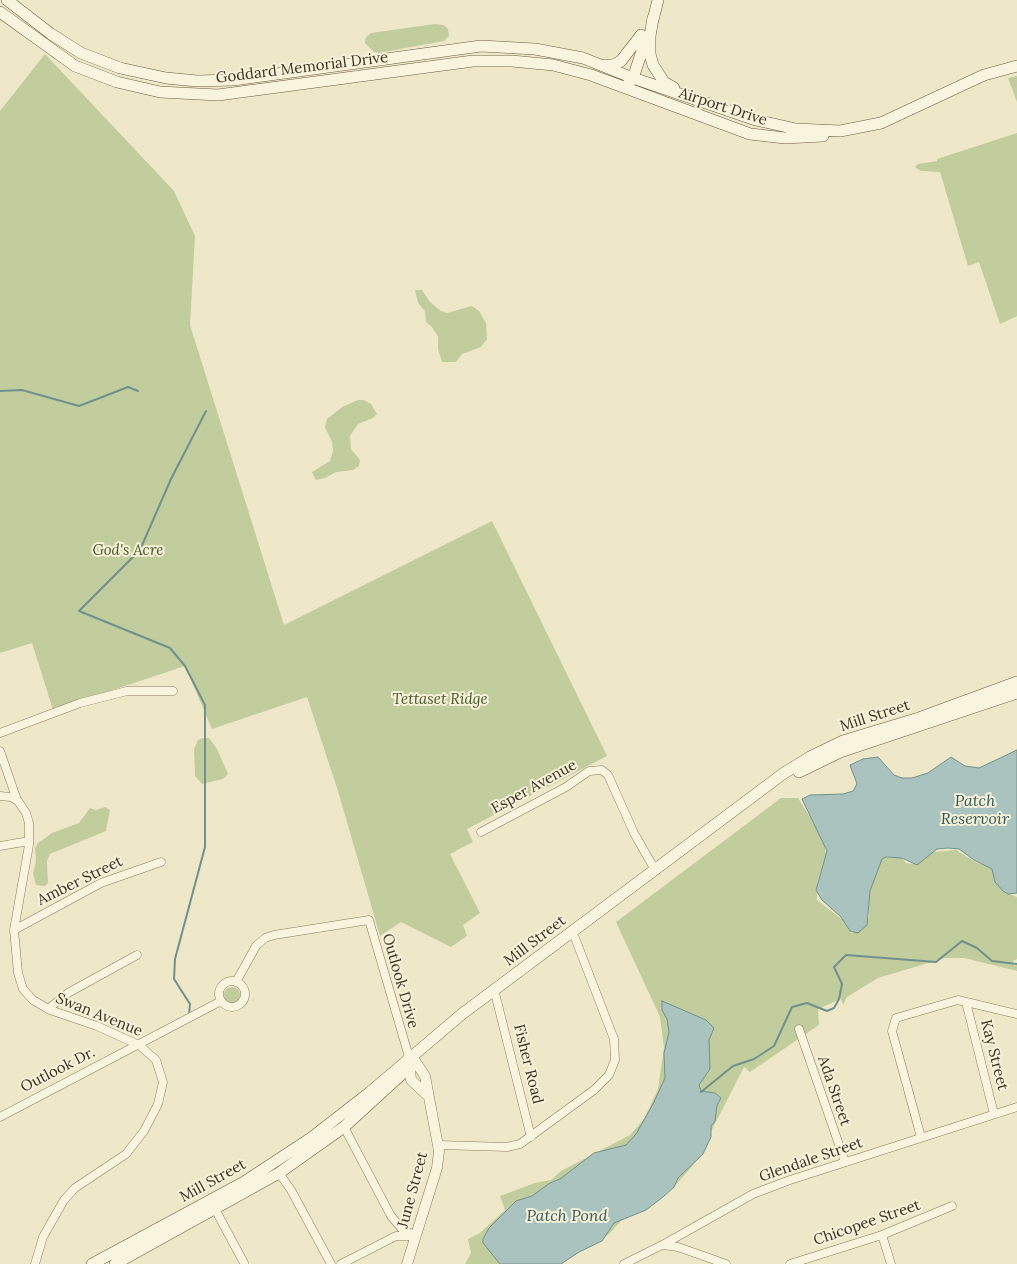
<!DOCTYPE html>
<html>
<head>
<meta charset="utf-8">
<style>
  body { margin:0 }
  canvas { display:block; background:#eee8c9 }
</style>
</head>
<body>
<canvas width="1017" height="1264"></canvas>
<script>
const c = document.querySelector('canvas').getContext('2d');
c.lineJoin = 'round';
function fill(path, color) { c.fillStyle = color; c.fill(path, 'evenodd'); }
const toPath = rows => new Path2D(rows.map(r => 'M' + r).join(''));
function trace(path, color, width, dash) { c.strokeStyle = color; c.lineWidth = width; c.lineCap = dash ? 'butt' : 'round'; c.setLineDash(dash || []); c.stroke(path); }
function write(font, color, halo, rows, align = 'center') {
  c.font = font + ' Lora,serif'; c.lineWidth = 4; c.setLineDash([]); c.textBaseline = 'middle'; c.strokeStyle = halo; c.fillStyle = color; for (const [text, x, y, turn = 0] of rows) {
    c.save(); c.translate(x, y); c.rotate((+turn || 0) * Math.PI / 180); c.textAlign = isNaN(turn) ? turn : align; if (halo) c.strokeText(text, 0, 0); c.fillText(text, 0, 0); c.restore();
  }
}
fill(toPath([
  [435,24,444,25,448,29,449,36,444,41,378,53,374,52,365,43,366,37,371,33],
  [45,54,174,191,195,236,190,325,284,625,492,521,607,756,467,829,473,842,450,854,480,913,463,925,467,936,451,947,401,922,380,936,338,791,307,697,212,729,185,666,53,710,32,643,0,653,0,111],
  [1017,76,1017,102,1008,78],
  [1017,133,1017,316,1000,324,979,262,968,266,940,172,921,171,915,167,918,164,937,161,937,159],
  [415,290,422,290,430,302,441,311,447,313,472,306,479,311,486,323,487,339,481,347,462,354,456,362,442,362,438,349,438,337,432,327,426,322,425,311,418,303],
  [358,400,364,400,371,404,377,414,373,418,358,424,350,436,351,449,360,460,359,466,353,470,336,472,325,478,316,480,312,472,330,461,333,451,332,442,325,427,327,419,342,407],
  [203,738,209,738,217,749,228,774,223,779,202,784,195,776,194,749,198,740],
  [781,798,798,798,824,839,826,856,817,883,817,900,844,921,851,933,858,931,869,918,869,894,879,862,884,858,901,857,906,863,914,864,933,852,956,850,977,863,991,866,1007,893,1017,897,1017,959,1013,961,1014,966,1017,965,1017,971,964,958,945,958,878,978,847,997,843,1005,841,999,818,1009,819,1025,750,1072,744,1067,700,1153,701,1156,674,1187,621,1221,609,1234,557,1264,465,1264,471,1253,468,1239,480,1233,505,1210,500,1196,535,1183,551,1180,561,1171,630,1135,644,1119,658,1089,664,1048,660,1017,616,922],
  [105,807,110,810,106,831,50,854,47,861,48,883,45,886,36,885,33,873,36,861,35,848,38,843,52,833,79,823,90,808,96,810],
  '224 995a8 8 0 1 1 16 0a8 8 0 1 1-16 0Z'
]), '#c2cd9d');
const water = toPath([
  [1017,750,1017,893,1008,894,1003,891,995,882,992,869,974,860,959,849,948,848,937,849,917,865,902,858,886,857,882,859,870,891,867,925,858,933,850,931,841,917,822,900,816,890,827,851,802,799,810,795,843,794,853,791,857,784,850,765,863,759,878,757,894,775,902,778,912,778,928,773,951,757,965,766,979,768,1017,750],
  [662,1001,706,1020,714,1028,709,1040,710,1069,699,1085,701,1091,715,1093,721,1098,717,1105,715,1121,711,1126,711,1137,703,1154,678,1178,674,1187,663,1197,646,1210,614,1223,602,1241,579,1252,561,1264,500,1264,483,1243,483,1239,489,1228,516,1201,532,1196,550,1183,560,1179,594,1153,626,1145,636,1134,653,1104,665,1078,664,1053,669,1032,667,1019,662,1010,662,1001]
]);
fill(water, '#aac3be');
trace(water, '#70918d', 1);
trace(toPath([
  [0,391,22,390,79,406,128,387,138,391],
  [189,1015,190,1004,174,979,175,959,205,847,205,705,185,666,170,648,79,611,140,550,171,479,206,411],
  [701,1092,733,1066,754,1059,774,1046,792,1007,807,1003,827,1011,834,1008,839,999,842,984,834,967,846,955,936,962,962,941,977,948,992,961,1017,964]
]), '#70918d', 2);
const minor = toPath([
  [0,733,80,703,127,691,173,691],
  [0,751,17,800],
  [0,796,11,797,18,801,26,813,29,823,29,845,14,930,18,973,23,989,33,1000,50,1010,97,1026,139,1045,156,1060,163,1082,158,1104,144,1131,126,1154,75,1188,64,1200,43,1237,35,1264],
  [481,832,566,787,589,771,602,770,608,775,634,833,655,870],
  [0,846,29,841],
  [14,930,101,883,161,862],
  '219 994a13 13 0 1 1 26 0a13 13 0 1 1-26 0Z',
  [236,982,256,946,265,938,274,935,369,920,409,1057],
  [496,997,531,1137],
  [966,1002,994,1114],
  [48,1009,68,993,137,955],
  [799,1029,845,1162],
  [0,1117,221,1001],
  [344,1127,391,1216,402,1229,416,1236],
  [921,1137,892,1031,896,1018,958,1000,1017,1014],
  [439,1145,507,1147,520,1144,594,1090,609,1075,615,1060,614,1039,575,938],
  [279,1173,291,1190,331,1264],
  [215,1209,244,1263],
  [882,1235,891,1264],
  [663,1245,678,1247,726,1264],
  [341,1264,396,1236,414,1236],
  [624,1264,666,1243,753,1194,790,1180,1017,1107],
  [790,1264,882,1235,952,1206]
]);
const tertiary = toPath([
  [409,1057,411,1080,427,1095],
  [407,1264,437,1168,439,1151,425,1076,415,1061,409,1057]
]);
const secondary = toPath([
  [7,0,51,34,81,53,120,68,166,78,197,81,233,80,481,46,535,49,583,58,633,78,756,120,796,129,840,131,881,123,984,75,1017,66],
  [0,12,75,66,117,82,160,92,218,95,473,61,512,61,553,65,591,75,750,134,785,138,823,136],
  [653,18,650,36,650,54,653,65,664,82,674,88],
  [652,24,658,0],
  [604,65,613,65,621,61,641,35],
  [628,84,633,78,646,39],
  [799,772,840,752,1017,693],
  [92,1264,244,1182,311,1138,369,1093,462,1014,784,773,810,757,843,741,919,718,1017,682],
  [115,1264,279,1173,344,1127,402,1074]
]);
trace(minor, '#8b7b5e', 9);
trace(tertiary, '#8b7b5e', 11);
trace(secondary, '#6d5c41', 12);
trace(minor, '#f9f4dd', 8);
trace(tertiary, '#f9f4dd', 10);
trace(secondary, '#f9f4dd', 11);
write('15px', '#3c3121', '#f6f1d9', [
  ["Goddard Memorial Drive",302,68,-7],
  ["Airport Drive",723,107,18],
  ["Mill Street",875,716,-18],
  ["Esper Avenue",534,787,-29],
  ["Amber Street",80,881,-26],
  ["Mill Street",535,941,-37],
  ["Outlook Drive",400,981,74],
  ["Swan Avenue",99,1015,22],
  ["Kay Street",994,1055,76],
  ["Fisher Road",528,1064,76],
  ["Outlook Dr.",58,1070,-27],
  ["Ada Street",834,1091,71],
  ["Glendale Street",811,1160,-19],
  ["Mill Street",213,1181,-29],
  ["June Street",413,1190,-75],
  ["Chicopee Street",867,1223,-19]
]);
write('italic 15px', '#465828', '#f6f1d9', [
  ["God's Acre",128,551],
  ["Tettaset Ridge",440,700]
]);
write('italic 16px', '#31595b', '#f6f1d9', [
  ["Patch",975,801],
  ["Reservoir",975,819],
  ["Patch Pond",567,1216]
]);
</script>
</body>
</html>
